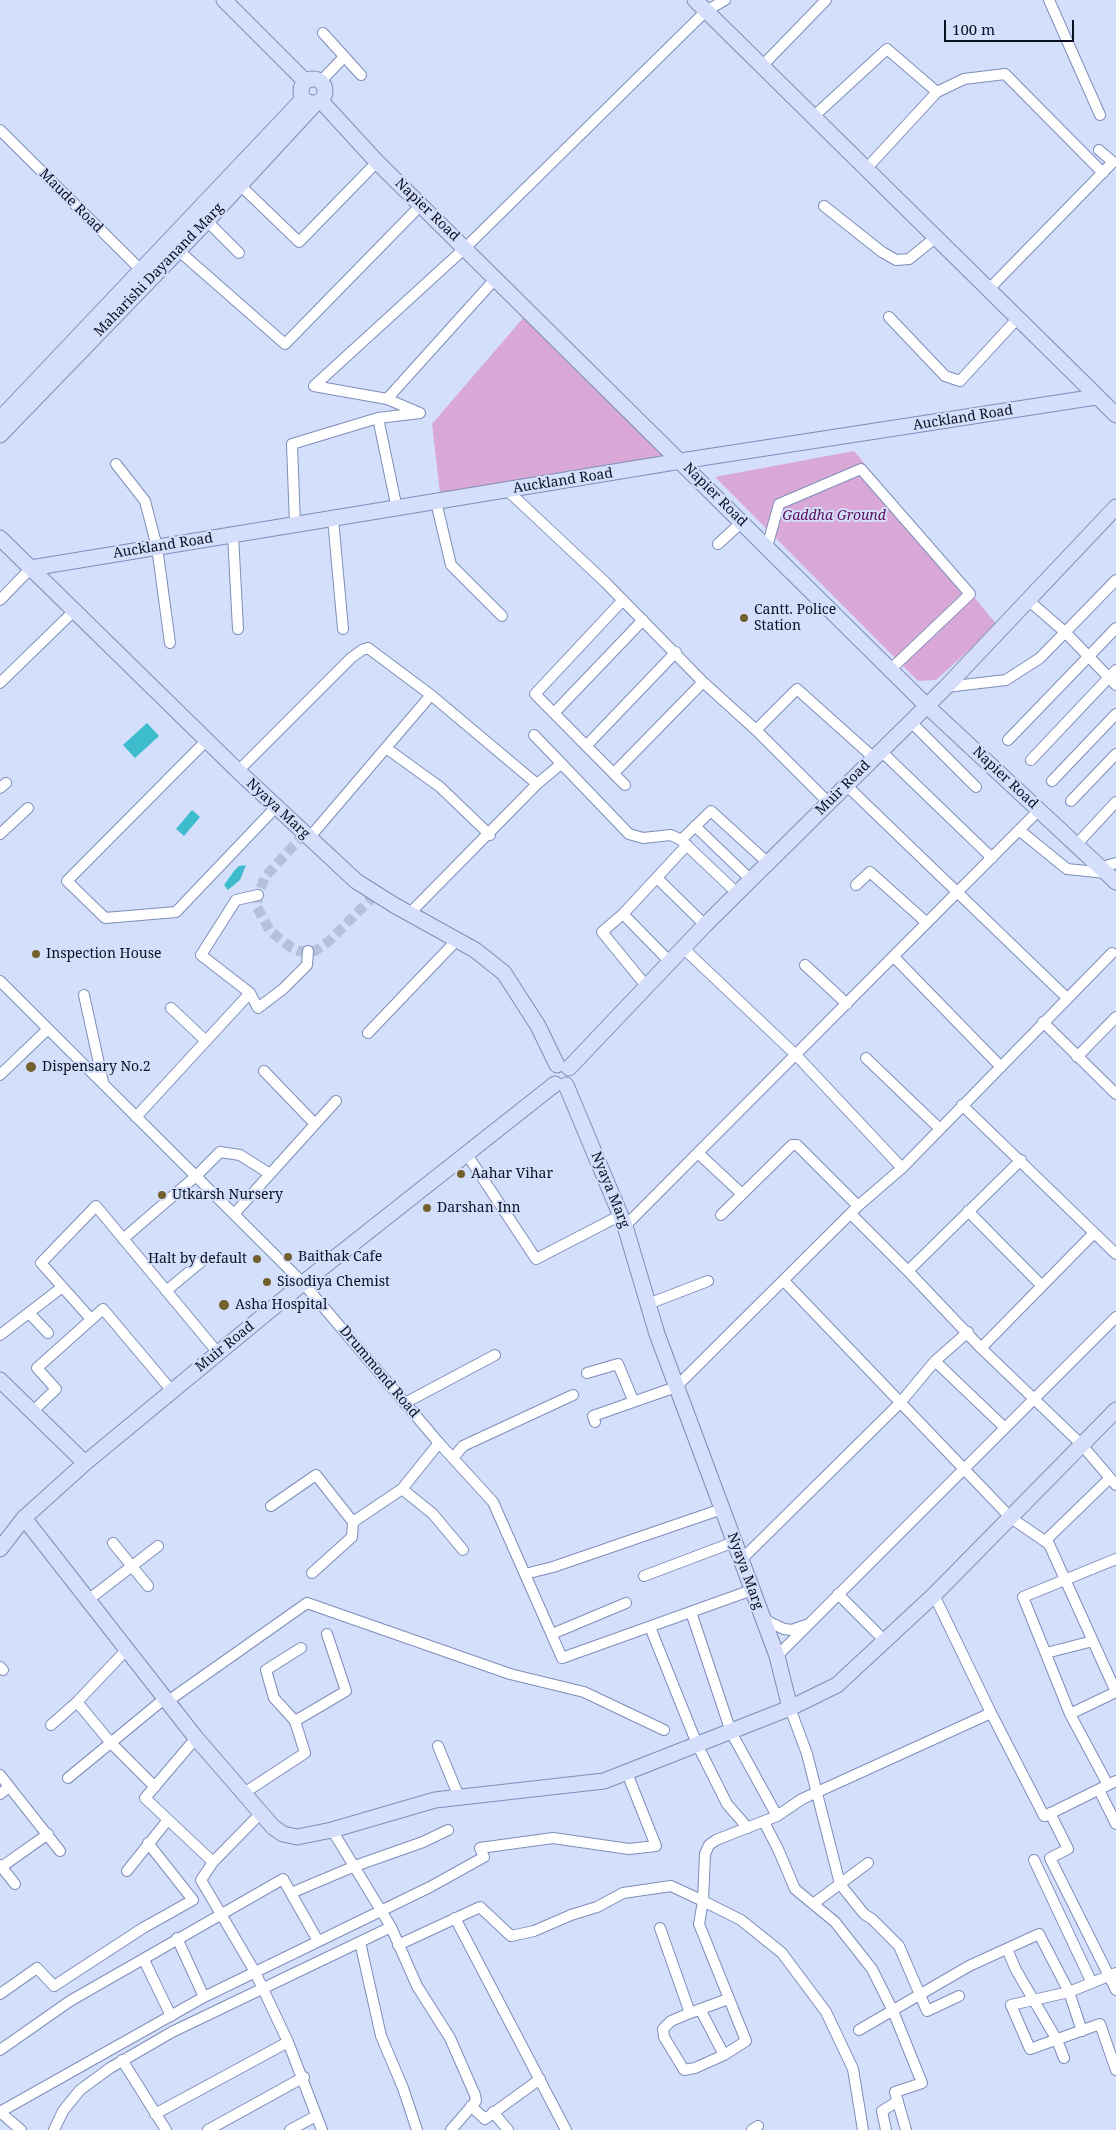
<!DOCTYPE html>
<html>
<head>
<meta charset="utf-8">
<style>
  body { margin:0 }
  #map { position:relative; width:1116px; height:2130px; overflow:hidden; background:#d4dffc; font-family:"Noto Serif",serif }
  canvas { display:block }
  .scale { position:absolute; left:944px; top:20px; width:130px; height:22px; box-sizing:border-box; border:2px solid #0c1121; border-top:0; padding-left:6px; font-size:15px; line-height:18px; white-space:nowrap; color:#0c1121; -webkit-text-stroke:4px #d4dffc; paint-order:stroke }
</style>
</head>
<body>
<div id="map">
<canvas width="1116" height="2130"></canvas>
<div class="scale">100 m</div>
</div>
<script>
const c = document.querySelector('canvas').getContext('2d');
c.lineJoin = 'round';
function fill(path, color) { c.fillStyle = color; c.fill(path, 'evenodd'); }
const toPath = rows => new Path2D(rows.map(r => 'M' + r).join(''));
function trace(path, color, width, dash) { c.strokeStyle = color; c.lineWidth = width; c.lineCap = dash ? 'butt' : 'round'; c.setLineDash(dash || []); c.stroke(path); }
function write(font, color, halo, rows, align = 'center') {
  c.font = font + ' "Noto Serif",serif'; c.lineWidth = 4; c.setLineDash([]); c.textBaseline = 'middle'; c.strokeStyle = halo; c.fillStyle = color; for (const [text, x, y, turn = 0] of rows) {
    c.save(); c.translate(x, y); c.rotate((+turn || 0) * Math.PI / 180); c.textAlign = isNaN(turn) ? turn : align; if (halo) c.strokeText(text, 0, 0); c.fillText(text, 0, 0); c.restore();
  }
}
fill(toPath([
  [524,317,667,458,440,493,432,424],
  [854,451,997,625,936,680,918,681,715,477]
]), '#d9a8d6');
fill(toPath([
  [147,723,159,736,135,758,123,745],
  [192,810,200,817,184,836,176,829],
  [246,865,240,880,228,890,224,885,234,871,239,866]
]), '#3cbccd');
trace(toPath([
  [304,834,265,877,258,895,257,907,270,931,292,948,299,951,315,951,329,941,376,894]
]), '#b6c0db', 10, [10, 5]);
const street = toPath([
  [1049,0,1100,115],
  [323,33,361,75],
  [762,66,826,0],
  [320,82,344,57],
  [937,92,964,79,1005,74,1103,173],
  [813,117,887,49,937,92,866,169],
  [0,130,142,271],
  [240,185,299,242,377,162],
  [824,206,882,252,896,260,909,259,935,238],
  [207,221,239,253],
  [179,251,285,344,421,205],
  [988,290,1113,162,1099,150],
  [889,317,945,376,960,381,1017,319],
  [314,386,465,248,706,11,725,0],
  [387,399,496,278],
  [378,418,397,509],
  [116,464,145,501,157,547,170,643],
  [507,490,605,582,703,682,756,730,828,802],
  [436,502,451,565,502,616],
  [333,519,343,629],
  [295,525,292,444,378,418,420,413,387,399,314,386],
  [233,535,238,629],
  [718,544,742,522],
  [767,547,779,504,861,469,970,594,891,669],
  [0,600,31,568],
  [623,600,535,694,625,785],
  [1028,600,1066,633,1116,685],
  [0,683,75,610],
  [946,687,1006,680,1040,658,1116,580],
  [554,713,643,620],
  [911,722,976,787],
  [756,730,797,689,874,758],
  [534,735,629,834,643,838,671,835,681,840,738,894],
  [207,740,67,881,105,918,176,912,276,807],
  [1008,740,1116,628],
  [586,746,676,652],
  [386,748,440,787,490,835],
  [881,751,992,858],
  [1031,760,1116,670],
  [238,771,351,658,362,650,368,648,431,695,537,784],
  [614,773,703,682],
  [1052,781,1116,714],
  [846,785,1067,998],
  [0,788,6,783],
  [1071,801,1116,754],
  [695,826,751,880],
  [1019,830,1067,869,1106,873],
  [0,834,28,808],
  [309,838,431,695],
  [681,840,711,811,768,863],
  [1076,845,1116,802],
  [1099,868,1116,863],
  [657,878,705,925],
  [856,885,870,872,927,923],
  [409,914,537,784,561,764],
  [623,914,670,962],
  [683,948,796,1055,902,1168],
  [894,957,1001,1067],
  [805,965,847,1004],
  [0,981,303,1283,439,1443,493,1502,562,1658,752,1590],
  [647,987,602,932,623,914,687,845],
  [250,993,201,955,236,900,258,895],
  [84,995,103,1082],
  [171,1008,206,1041],
  [1043,1022,1116,1094],
  [368,1033,457,940],
  [1077,1057,1116,1017],
  [866,1058,940,1129],
  [264,1071,315,1124],
  [0,1075,48,1029],
  [962,1105,1116,1254],
  [136,1117,250,993,258,1008,283,989,307,965,308,951],
  [466,1153,536,1259,621,1215],
  [698,1153,742,1194],
  [968,1211,1042,1286],
  [234,1214,336,1101],
  [851,1214,908,1271,981,1348,1081,1444,1116,1485],
  [721,1215,792,1145,797,1145,858,1206],
  [625,1226,1039,810],
  [123,1239,196,1176,220,1152,240,1155,270,1174],
  [908,1271,1021,1160],
  [784,1281,1011,1518,1049,1544,1116,1692,1070,1714],
  [166,1291,201,1262],
  [648,1304,708,1281],
  [29,1313,48,1333],
  [91,1319,41,1263,96,1206,218,1353],
  [0,1335,61,1288],
  [981,1348,1094,1233],
  [935,1361,1004,1427],
  [587,1373,618,1364,633,1400],
  [405,1403,495,1355],
  [32,1412,56,1389,37,1368,103,1309,172,1391],
  [595,1422,593,1416,676,1387,858,1206,902,1168,1112,953],
  [453,1458,463,1446,573,1395],
  [402,1489,433,1514,463,1550],
  [271,1506,316,1475,353,1522],
  [1045,1541,1110,1478],
  [113,1543,148,1586],
  [741,1560,900,1403,935,1361,968,1332],
  [312,1573,352,1537,353,1522,402,1489,439,1443],
  [525,1574,553,1567,722,1509],
  [644,1576,734,1542],
  [838,1594,884,1640],
  [88,1600,158,1546],
  [691,1612,731,1732,777,1816],
  [763,1616,769,1622,784,1629,792,1630,806,1625],
  [650,1627,697,1744,727,1804,748,1828],
  [552,1634,626,1603],
  [1046,1653,1093,1641],
  [777,1656,1116,1317],
  [0,1667,3,1670],
  [168,1701,307,1603,510,1674,584,1692,664,1730],
  [77,1702,111,1743,155,1787],
  [790,1708,807,1754,840,1884,864,1914,872,1919,899,1946,927,2011,959,1996],
  [991,1713,1044,1816],
  [295,1721,346,1691,327,1634],
  [51,1725,77,1702,128,1648],
  [196,1738,145,1798,213,1862],
  [438,1746,459,1797],
  [0,1775,60,1851],
  [68,1778,164,1699],
  [1108,1785,1070,1714,1023,1597,1116,1559],
  [1099,1790,1116,1824],
  [244,1793,305,1753,295,1721,274,1698,266,1670,301,1648],
  [0,1794,9,1787],
  [261,1813,213,1862,201,1880,255,1972,288,2042,322,2130],
  [1050,1813,1068,1849,1050,1858,1116,1990],
  [1045,1816,1116,1781],
  [764,1822,778,1849,795,1889,835,1922,872,1969,893,2011,922,2083,895,2092,906,2130],
  [332,1830,391,1927,417,1986,450,2038,475,2095,476,2101,451,2130],
  [1034,1860,1091,1981],
  [0,1865,15,1884],
  [0,1868,48,1834],
  [127,1871,167,1821],
  [291,1893,355,1866,423,1842,448,1830],
  [813,1904,868,1863],
  [455,1918,566,2130],
  [660,1928,690,2013,728,1999],
  [177,1938,204,1997],
  [360,1942,381,2036,403,2088,417,2130],
  [398,1945,480,1907,511,1936,534,1931,571,1915,597,1907,623,1893,671,1886,703,1901,699,1924,746,2041,724,2055],
  [1007,1949,1016,1970,1057,2040,1064,2058],
  [144,1960,171,2016],
  [1116,1973,1069,1992,1011,2005,1030,2049,1100,2024,1116,2070],
  [0,1994,37,1968,54,1986,143,1928,193,1900,148,1843],
  [690,2013,671,2021,663,2029,664,2037,684,2070,695,2068,724,2055,700,2009],
  [859,2030,969,1966,1039,1934,1069,1992,1082,2031],
  [0,2050,70,2001,283,1879,318,1941],
  [122,2060,166,2130],
  [471,2106,485,2119,540,2079],
  [0,2112,204,1997,430,1887,484,1857,480,1848,553,1838,629,1849,656,1846,627,1773],
  [0,2112,21,2130],
  [493,2112,508,2130],
  [155,2114,288,2042],
  [54,2130,63,2111,80,2090,110,2068,172,2032,391,1927],
  [208,2130,304,2077],
  [290,2130,316,2116],
  [752,2130,758,2126],
  [863,2130,853,2069,826,2012,782,1953,741,1920,703,1901,705,1854,709,1845,716,1840,777,1816,802,1799,991,1713,934,1595],
  [886,2130,882,2111,898,2101]
]);
const secondary = toPath([
  [224,0,305,81],
  [695,0,1116,415],
  '301 91a12 12 0 1 1 24 0a12 12 0 1 1-24 0Z',
  [321,101,377,162,927,706,1116,882],
  [0,419,303,99],
  [0,435,207,221,316,103],
  [0,538,238,771,356,881,394,905,475,950,504,973,538,1026,557,1065],
  [31,568,681,461,1096,397],
  [569,1068,705,925,946,687,1116,507],
  [566,1085,625,1226,657,1334,777,1656,790,1708],
  [0,1380,85,1463],
  [24,1518,196,1738,273,1827,283,1834,297,1837,332,1830,435,1800,604,1781,790,1708,837,1685,934,1595,1116,1410],
  [0,1549,24,1518,85,1463,303,1283,555,1084]
]);
trace(street, '#7d8eba', 12);
trace(secondary, '#7d8eba', 17);
trace(street, '#fff', 10);
trace(secondary, '#d5defa', 15);
for (const [x, y, r, color] of [
  [744,618,5,"#73602f"],
  [36,954,5,"#73602f"],
  [31,1067,6,"#73602f"],
  [461,1174,5,"#73602f"],
  [162,1195,5,"#73602f"],
  [427,1208,5,"#73602f"],
  [288,1257,5,"#73602f"],
  [257,1259,5,"#73602f"],
  [267,1282,5,"#73602f"],
  [224,1305,6,"#73602f"]
]) { const dot = new Path2D(); dot.arc(x, y, r, 0, 2 * Math.PI); c.fillStyle = color; c.fill(dot); trace(dot, '#d4dffc', 2); }
write('14px', '#0c1121', '#d4dffc', [
  ["Maude Road",71,201,45],
  ["Napier Road",427,210,44],
  ["Maharishi Dayanand Marg",159,270,-46],
  ["Auckland Road",963,418,-9],
  ["Auckland Road",563,481,-9],
  ["Napier Road",715,495,45],
  ["Auckland Road",163,546,-9],
  ["Napier Road",1005,778,43],
  ["Muir Road",843,788,-45],
  ["Nyaya Marg",278,809,43],
  ["Nyaya Marg",610,1190,68],
  ["Muir Road",225,1347,-39],
  ["Drummond Road",379,1372,50],
  ["Nyaya Marg",745,1571,70]
]);
write('italic 14px', '#5b0e5b', '#d4dffc', [
  ["Gaddha Ground",834,516]
]);
write('14px', '#0c1121', '#d4dffc', [
  ["Cantt. Police",754,610],
  ["Station",754,626],
  ["Inspection House",46,954],
  ["Dispensary No.2",42,1067],
  ["Aahar Vihar",471,1174],
  ["Utkarsh Nursery",172,1195],
  ["Darshan Inn",437,1208],
  ["Baithak Cafe",298,1257],
  ["Halt by default",247,1259,"right"],
  ["Sisodiya Chemist",277,1282],
  ["Asha Hospital",235,1305]
], 'left');
</script>
</body>
</html>
